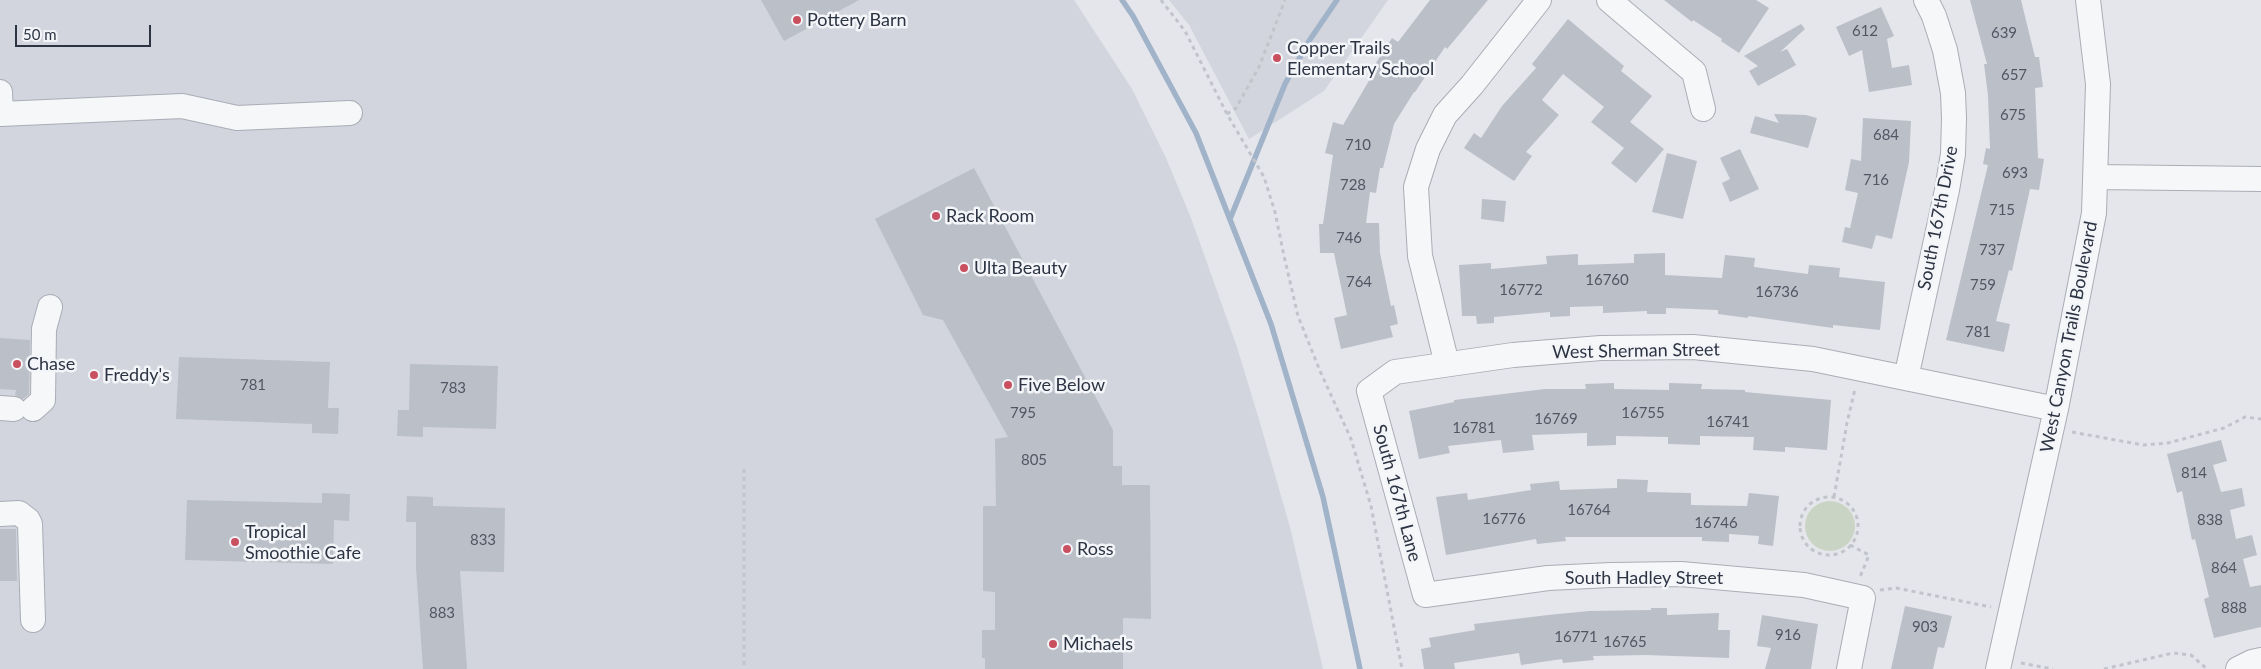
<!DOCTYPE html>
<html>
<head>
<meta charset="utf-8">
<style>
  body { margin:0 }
  #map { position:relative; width:2261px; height:669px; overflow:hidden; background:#e4e6eb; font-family:Lato,sans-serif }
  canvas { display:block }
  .scale { position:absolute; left:15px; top:25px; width:136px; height:22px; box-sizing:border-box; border:2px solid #2c3443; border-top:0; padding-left:6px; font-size:15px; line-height:18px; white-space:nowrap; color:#2c3443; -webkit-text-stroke:4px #f4f5f8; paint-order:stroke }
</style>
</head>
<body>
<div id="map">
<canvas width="2261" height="669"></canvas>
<div class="scale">50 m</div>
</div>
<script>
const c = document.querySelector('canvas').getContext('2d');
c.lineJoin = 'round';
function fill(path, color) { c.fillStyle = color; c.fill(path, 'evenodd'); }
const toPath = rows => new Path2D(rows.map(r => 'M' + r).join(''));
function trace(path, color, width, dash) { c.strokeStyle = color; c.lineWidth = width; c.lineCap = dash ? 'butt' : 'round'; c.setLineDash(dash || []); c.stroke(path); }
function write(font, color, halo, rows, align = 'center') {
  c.font = font + ' Lato,sans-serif'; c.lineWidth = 5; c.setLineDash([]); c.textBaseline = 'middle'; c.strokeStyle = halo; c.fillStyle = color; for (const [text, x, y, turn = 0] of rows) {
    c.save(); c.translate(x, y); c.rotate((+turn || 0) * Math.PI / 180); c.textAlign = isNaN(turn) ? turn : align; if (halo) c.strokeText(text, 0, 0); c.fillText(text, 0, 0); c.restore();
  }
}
fill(toPath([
  [0,0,1074,0,1132,89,1166,158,1191,218,1237,347,1260,423,1290,527,1323,669,0,669],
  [1169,0,1388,0,1324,91,1249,139,1189,25]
]), '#d2d5dd');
fill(toPath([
  '1805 526a25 25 0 1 1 50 0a25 25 0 1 1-50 0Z'
]), '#c9d4c5');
trace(toPath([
  [1122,0,1133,16,1196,133,1271,324,1323,497,1360,669],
  [1230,219,1285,84,1309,41,1337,0]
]), '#a1b3c9', 5.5);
fill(toPath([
  [761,0,859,0,784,41],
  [1430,0,1488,0,1447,49,1445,47,1415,92,1414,92,1394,124,1383,168,1380,168,1376,193,1370,192,1366,223,1379,223,1380,253,1391,306,1394,305,1398,324,1390,326,1393,337,1341,349,1334,318,1347,315,1334,253,1320,253,1319,224,1323,224,1333,155,1325,153,1333,122,1343,125,1377,67,1374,66,1392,38,1398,42],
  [1664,0,1756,0,1769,8,1739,53,1721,41,1722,39,1693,20,1692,22],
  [1970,0,2021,0,2035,57,2039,57,2043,87,2035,88,2038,158,2044,159,2039,190,2030,189,2012,271,2009,270,1996,321,2010,324,2004,352,1946,340,1988,165,1983,164,1986,148,1990,149,1988,95,1984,64,1987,64],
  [1881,7,1894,36,1887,39,1892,68,1909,65,1912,85,1869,92,1862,50,1849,56,1836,27],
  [1568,19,1624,66,1621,71,1652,96,1630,122,1664,149,1636,183,1611,163,1624,148,1591,122,1604,107,1563,74,1542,100,1559,115,1526,152,1532,156,1514,181,1464,148,1474,133,1481,138,1502,106,1536,68,1532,64],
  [1801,24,1805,29,1780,52,1787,49,1796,65,1758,86,1749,71,1758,66,1744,56],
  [1774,114,1806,115,1817,118,1808,148,1750,133,1755,116,1779,123],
  [1863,118,1911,121,1909,162,1892,239,1876,235,1872,249,1842,242,1845,227,1850,228,1858,193,1845,190,1851,159,1861,161],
  [1740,149,1759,189,1730,202,1722,183,1730,179,1720,158],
  [1667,153,1697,161,1683,219,1652,212],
  [974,168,1113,430,1113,466,1122,466,1122,485,1150,485,1151,619,1123,618,1123,669,985,669,985,658,982,658,982,630,995,630,995,592,983,591,983,506,996,506,995,439,1008,437,943,320,923,315,875,219],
  [1482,199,1506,201,1504,222,1481,219],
  [1665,253,1665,275,1722,278,1725,255,1755,258,1754,267,1808,274,1809,265,1840,268,1839,277,1885,282,1880,330,1833,325,1833,328,1748,316,1748,318,1718,314,1718,310,1666,308,1666,314,1647,314,1647,311,1603,313,1603,306,1570,307,1570,316,1550,317,1550,312,1494,317,1494,323,1477,324,1476,316,1462,316,1459,265,1491,263,1491,269,1547,264,1546,256,1578,254,1578,265,1634,263,1634,254],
  [0,338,30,340,29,394,23,399,15,395,16,390,0,389],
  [179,357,330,362,328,408,339,408,338,434,312,433,312,424,176,419],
  [410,364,498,366,496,429,423,427,423,437,397,436,398,410,409,410],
  [1614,383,1614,389,1669,390,1669,383,1702,384,1701,389,1745,390,1745,392,1831,400,1827,450,1785,447,1785,452,1753,450,1754,437,1700,436,1700,445,1668,444,1668,437,1616,436,1616,445,1587,446,1587,433,1532,435,1534,450,1503,453,1501,440,1448,446,1450,453,1419,459,1409,411,1454,402,1454,400,1545,389,1586,389,1585,384],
  [2221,440,2227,461,2213,465,2221,492,2242,488,2245,506,2230,510,2236,539,2252,535,2257,555,2243,559,2250,587,2261,585,2261,627,2214,638,2204,599,2209,597,2195,539,2192,540,2182,491,2177,493,2167,454],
  [1617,479,1648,480,1647,492,1691,493,1691,505,1747,506,1749,493,1779,496,1773,546,1758,544,1759,536,1729,534,1729,542,1702,541,1702,537,1565,537,1566,541,1537,544,1536,539,1446,555,1436,497,1467,493,1468,500,1531,490,1530,484,1559,481,1560,490,1617,488],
  [322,493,350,494,349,521,334,520,333,564,185,560,187,500,322,503],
  [407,496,433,497,433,506,505,508,504,572,460,571,467,669,423,669,416,568,416,522,406,522],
  [0,529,16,529,17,581,0,581],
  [1905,606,1952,616,1944,648,1938,647,1933,669,1891,669],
  [1651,608,1667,608,1667,615,1719,613,1718,630,1730,630,1729,658,1646,655,1593,656,1594,660,1563,663,1562,659,1521,665,1519,653,1454,663,1455,669,1424,669,1421,649,1431,647,1429,638,1475,630,1474,624,1548,615,1589,611,1651,610],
  [1762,615,1818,624,1811,669,1765,669,1771,648,1757,646]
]), '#bbbfc8');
const minor = toPath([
  [1609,0,1694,72,1703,109],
  [0,92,1,114],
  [0,114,182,106,237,118,350,113],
  [2096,177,2261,179],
  [1447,364,1420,256,1416,187,1428,149,1445,115,1472,85,1539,0],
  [1906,378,1947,190,1953,154,1954,118,1953,93,1945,50,1934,16,1926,0],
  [0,408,14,409],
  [33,409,43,400,44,329,50,307],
  [0,514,19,513,28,520,30,524,33,620],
  [1849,669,1863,598,1804,585,1681,574,1611,575,1548,578,1425,595,1369,391,1395,372,1513,355,1601,348,1693,347,1813,359,2056,409],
  [1998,669,2056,409,2094,213,2098,84,2088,0],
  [2238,669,2252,662,2261,660]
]);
trace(minor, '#a9adb5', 26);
trace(toPath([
  [1161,0,1185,31,1227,114,1264,177,1275,212,1284,256,1298,316,1320,371,1351,439,1371,506,1402,669],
  [1227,114,1236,108,1259,67,1285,0],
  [2072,432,2143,445,2168,443,2224,428,2245,417,2261,419],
  [744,469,744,669],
  [1834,497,1847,423,1855,389],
  '1800 526a29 29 0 1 1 58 0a29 29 0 1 1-58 0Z',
  [1850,545,1869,555,1860,577],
  [1880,590,1896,588,1991,607],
  [2021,663,2053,669],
  [2104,669,2173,653,2191,655,2207,669]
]), '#c1c4ca', 3, [4, 4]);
trace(minor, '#f6f7f9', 24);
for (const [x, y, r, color] of [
  [797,20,5,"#c8505f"],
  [1277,58,5,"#c8505f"],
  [936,216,5,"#c8505f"],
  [964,268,5,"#c8505f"],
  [17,364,5,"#c8505f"],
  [94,375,5,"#c8505f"],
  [1008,385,5,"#c8505f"],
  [235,542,5,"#c8505f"],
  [1067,549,5,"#c8505f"],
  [1053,644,5,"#c8505f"]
]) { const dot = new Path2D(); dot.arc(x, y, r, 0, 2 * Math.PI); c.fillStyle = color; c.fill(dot); trace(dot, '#f4f5f8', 2); }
write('15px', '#505764', null, [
  ["612",1865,31],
  ["639",2004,33],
  ["657",2014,75],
  ["675",2013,115],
  ["684",1886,135],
  ["710",1358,145],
  ["693",2015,173],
  ["716",1876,180],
  ["728",1353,185],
  ["715",2002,210],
  ["746",1349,238],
  ["737",1992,250],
  ["16760",1607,280],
  ["764",1359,282],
  ["759",1983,285],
  ["16772",1521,290],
  ["16736",1777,292],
  ["781",1978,332],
  ["781",253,385],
  ["783",453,388],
  ["795",1023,413],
  ["16755",1643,413],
  ["16769",1556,419],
  ["16741",1728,422],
  ["16781",1474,428],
  ["805",1034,460],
  ["814",2194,473],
  ["16764",1589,510],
  ["16776",1504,519],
  ["838",2210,520],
  ["16746",1716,523],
  ["833",483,540],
  ["864",2224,568],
  ["888",2234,608],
  ["883",442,613],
  ["903",1925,627],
  ["916",1788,635],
  ["16771",1576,637],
  ["16765",1625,642]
]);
write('18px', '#2c3443', '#f4f5f8', [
  ["Pottery Barn",807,20],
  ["Copper Trails",1287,48],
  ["Elementary School",1287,69],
  ["Rack Room",946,216],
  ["Ulta Beauty",974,268],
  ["Chase",27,364],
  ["Freddy's",104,375],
  ["Five Below",1018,385],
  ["Tropical",245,532],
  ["Smoothie Cafe",245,553],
  ["Ross",1077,549],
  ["Michaels",1063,644]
], 'left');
write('18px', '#2c3443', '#f4f5f8', [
  ["South 167th Drive",1938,218,-79],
  ["West Canyon Trails Boulevard",2069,337,-79],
  ["West Sherman Street",1636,351,-1],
  ["South 167th Lane",1397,493,75],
  ["South Hadley Street",1644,578]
]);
</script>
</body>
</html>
